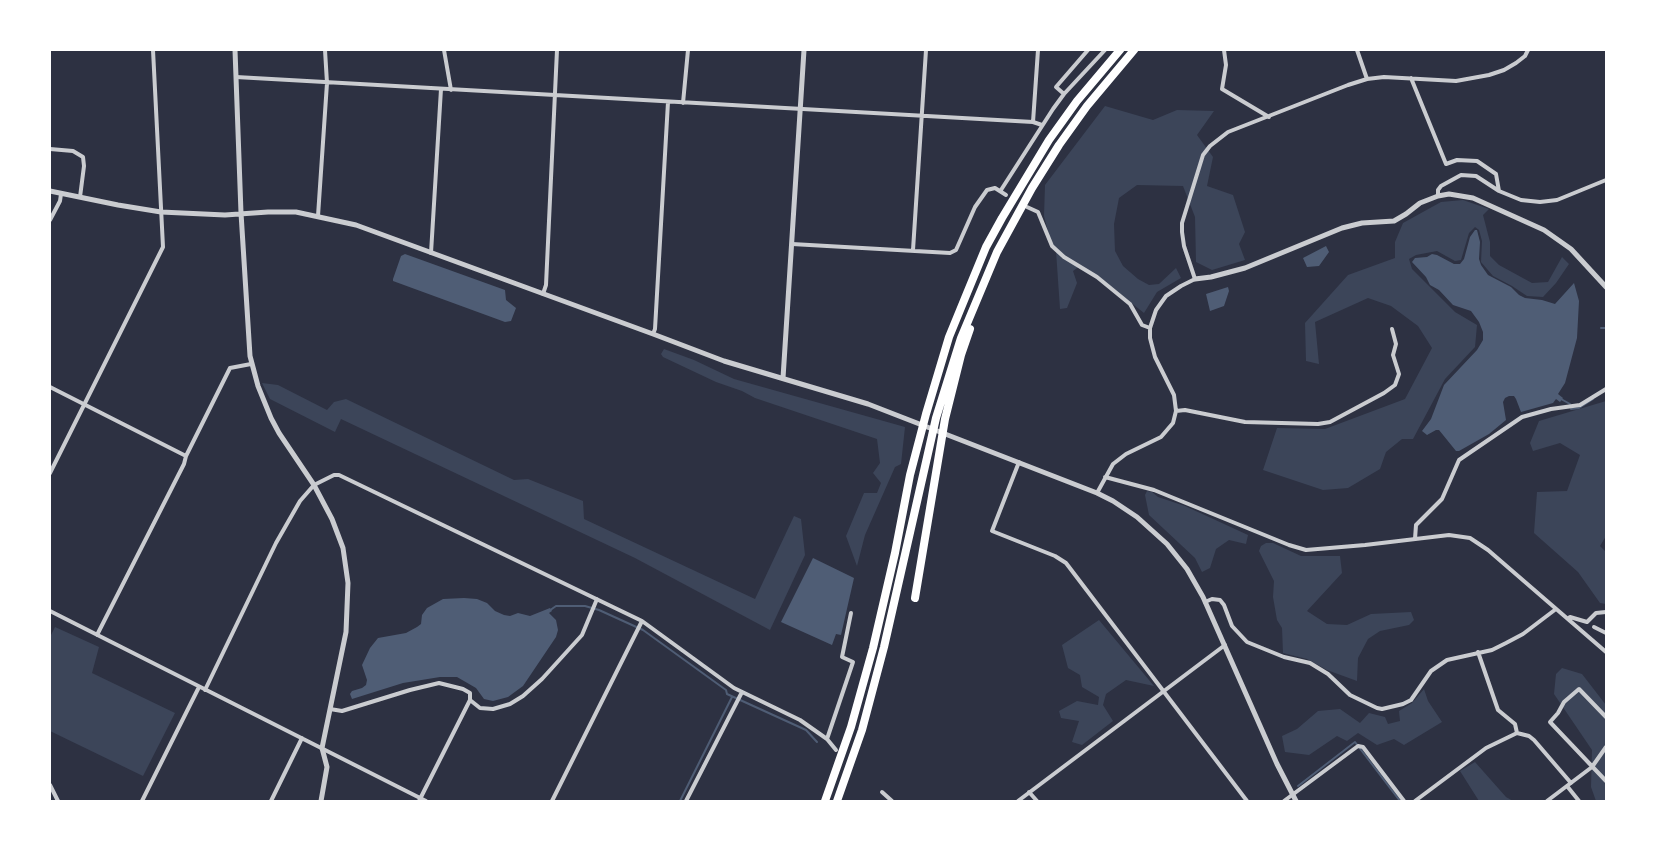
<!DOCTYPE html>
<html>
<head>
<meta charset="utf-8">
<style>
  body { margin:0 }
  #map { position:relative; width:1656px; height:851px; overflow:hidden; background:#2d3142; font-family:"Work Sans",sans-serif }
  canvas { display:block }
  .frame { position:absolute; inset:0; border:51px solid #fff; pointer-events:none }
</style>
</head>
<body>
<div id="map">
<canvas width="1656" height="851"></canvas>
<div class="frame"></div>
</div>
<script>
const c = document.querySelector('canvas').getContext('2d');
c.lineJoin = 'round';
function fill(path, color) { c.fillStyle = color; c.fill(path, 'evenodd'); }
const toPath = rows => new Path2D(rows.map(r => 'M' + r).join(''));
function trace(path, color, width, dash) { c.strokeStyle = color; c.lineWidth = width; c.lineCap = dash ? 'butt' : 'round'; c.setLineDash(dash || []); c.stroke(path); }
fill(toPath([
  [1105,106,1153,120,1177,110,1214,111,1197,135,1213,157,1207,186,1233,195,1245,232,1239,244,1245,260,1212,270,1196,262,1195,217,1183,186,1137,185,1119,198,1114,224,1115,251,1123,266,1138,279,1149,285,1159,284,1176,268,1181,278,1157,292,1144,313,1100,278,1080,266,1073,271,1077,283,1067,308,1060,309,1056,251,1050,239,1044,216,1045,185],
  [1463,200,1489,209,1483,215,1490,242,1490,256,1499,265,1532,283,1548,282,1562,257,1569,264,1556,283,1543,297,1527,296,1512,286,1493,276,1481,262,1482,241,1479,230,1475,227,1469,233,1461,260,1455,261,1437,251,1416,255,1409,259,1412,269,1455,312,1477,325,1475,347,1445,379,1413,439,1402,439,1386,452,1380,469,1348,488,1323,490,1263,470,1277,428,1325,429,1405,399,1432,348,1418,326,1391,306,1368,298,1315,322,1319,364,1306,361,1305,323,1348,275,1395,258,1395,242,1403,223,1441,202],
  [664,349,694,360,734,379,905,427,901,464,895,467,865,535,857,566,846,536,864,493,877,493,881,483,873,473,880,463,877,439,755,398,742,391,716,382,663,357,661,354],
  [262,383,278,385,327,410,334,402,346,399,514,480,528,479,583,501,584,519,755,599,794,516,801,519,805,555,770,630,635,558,341,419,335,432,270,399],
  [1606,401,1606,536,1600,546,1606,552,1606,604,1600,603,1578,572,1534,533,1537,492,1567,491,1580,455,1560,443,1533,451,1530,443,1539,421],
  [1147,491,1152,492,1158,497,1185,506,1248,535,1246,544,1229,540,1216,549,1210,568,1202,572,1195,558,1149,515,1145,495],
  [1266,543,1273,543,1301,556,1340,556,1342,573,1307,611,1327,624,1347,625,1371,614,1411,612,1414,620,1409,625,1380,631,1368,639,1358,658,1357,681,1327,670,1307,659,1283,653,1282,628,1277,620,1273,597,1274,581,1259,551,1261,546],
  [1099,620,1154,686,1126,680,1106,694,1103,705,1113,721,1082,745,1072,742,1079,721,1061,718,1059,711,1077,701,1098,705,1099,697,1082,687,1080,675,1068,668,1062,645],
  [55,627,99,647,92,673,175,713,143,776,50,731,50,637],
  [1562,668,1582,674,1606,705,1606,801,1596,801,1591,787,1592,750,1554,694,1556,674],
  [1424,689,1428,701,1442,722,1404,745,1394,739,1377,745,1358,733,1347,741,1337,736,1309,755,1285,752,1282,736,1297,729,1318,711,1340,709,1360,723,1369,713,1385,717,1388,724,1400,721,1399,711,1412,703],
  [1475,762,1506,797,1513,801,1479,801,1460,771]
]), '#3c4559');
fill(toPath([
  [1475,230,1477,230,1480,242,1479,259,1481,265,1488,275,1511,287,1519,295,1525,298,1542,300,1555,304,1574,283,1579,301,1577,338,1565,383,1558,394,1563,398,1560,402,1556,399,1553,403,1521,412,1516,399,1514,396,1509,396,1505,398,1503,402,1506,420,1489,434,1459,451,1456,451,1439,430,1436,430,1427,435,1422,431,1431,419,1444,385,1477,350,1483,340,1483,332,1479,322,1471,311,1453,305,1439,290,1430,285,1426,277,1412,262,1415,258,1427,257,1432,254,1437,255,1454,264,1460,264,1464,259,1470,237],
  [1326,246,1329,252,1319,266,1307,267,1303,258],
  [405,254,505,290,506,300,516,308,511,321,505,322,393,281,393,279,401,256],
  [1228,287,1229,291,1224,306,1210,311,1206,294],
  [813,558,854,578,841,635,836,634,832,645,781,622],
  [464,598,477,599,487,603,495,611,504,615,510,616,518,613,530,616,550,608,552,611,549,613,556,620,558,630,556,637,523,686,508,697,493,701,484,699,476,688,457,677,440,677,403,683,352,699,350,694,352,691,362,688,366,685,367,680,362,665,370,648,378,638,406,633,417,627,421,624,422,615,427,608,443,599]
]), '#4f5d75');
trace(toPath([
  [1601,328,1606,328],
  [1561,399,1570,404],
  [1571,409,1579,408,1593,399],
  [549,611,556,606,585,606,599,610,643,630,726,690,727,694,806,730,817,742],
  [1298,786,1355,742,1400,801],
  [680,801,732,697]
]), '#4f5d75', 2);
trace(toPath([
  [444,50,451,90],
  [1224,50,1226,65,1222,89,1269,117],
  [1357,50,1367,79],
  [236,77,1033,122,1042,125],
  [1411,78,1446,164,1457,160,1477,161,1496,174,1499,191],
  [1064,94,1056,87,1088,50],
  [683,103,688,50],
  [1033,122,1038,50],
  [50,149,73,151,83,157,84,166,80,197],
  [1001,190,1053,109,1064,94,1105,50],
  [1438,196,1438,190,1441,186,1461,175,1476,176,1499,191,1521,200,1540,202,1557,200,1606,180],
  [1027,207,1038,212,1052,246,1064,257,1097,277,1130,304,1142,325,1150,328],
  [318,216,327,83,325,50],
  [50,220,60,201,61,194],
  [792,244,950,253,956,250,975,207,987,190,995,188,1006,195],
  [913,250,926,50],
  [431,253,441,89],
  [543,294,546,285,557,50],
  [653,334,655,329,668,102],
  [50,387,186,456],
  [1176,411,1185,410,1245,422,1318,424,1330,422,1384,393,1395,385,1399,374,1393,355,1396,344,1392,329],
  [1019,462,992,531,1055,556,1066,563,1247,801],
  [50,473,163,247,153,50],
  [1105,477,1154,490,1289,545,1306,550,1365,545,1449,535,1470,538,1488,550,1606,652],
  [1097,493,1113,464,1126,454,1161,437,1173,423,1176,411,1174,395,1155,357,1150,338,1150,328,1156,310,1166,296,1181,286,1195,279,1184,246,1182,232,1182,223,1203,155,1210,146,1228,132,1348,85,1367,79,1384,77,1456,81,1489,75,1504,70,1516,63,1525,56,1528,50],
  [1415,539,1416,525,1442,499,1459,460,1522,417,1551,409,1580,405,1606,389],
  [1205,602,1212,599,1220,600,1224,605,1232,626,1247,642,1284,657,1310,663,1328,674,1350,695,1377,708,1382,709,1403,704,1411,700,1431,671,1447,660,1492,650,1506,643,1523,634,1556,609],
  [50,611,426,801],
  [1568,619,1570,617,1587,622,1596,613,1606,612],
  [1594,627,1606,633],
  [97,635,184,464,186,456,230,368,251,364],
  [1478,652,1498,710,1515,724,1517,733],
  [205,690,276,543,300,501,314,485,334,475,339,475,642,621,734,688,800,720,827,739,836,750],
  [470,700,480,708,493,709,510,704,523,696,542,679,582,635,597,599],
  [330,709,342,711,410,690,439,683,463,689,470,693,470,700,419,801],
  [1606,717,1579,689,1564,702,1558,713,1550,722,1606,781],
  [827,739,853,662,842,657,851,613],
  [50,785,58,801],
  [1567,786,1579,801],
  [882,792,892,801],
  [1029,792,1037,801],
  [142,801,199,687],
  [271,801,302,738],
  [552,801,642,621],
  [686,801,742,692],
  [1018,801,1225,645],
  [1284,801,1358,746,1363,747,1404,801],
  [1415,801,1486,748,1517,733,1529,736,1534,740,1571,783],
  [1547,801,1592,767,1606,747]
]), '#caccd0', 4);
trace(toPath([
  [235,50,241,213,250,356,258,386,271,418,279,433,314,485,332,519,343,548,348,583,346,632,322,748,327,767,321,801],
  [50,191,118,205,161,212,225,215,268,212,296,212,356,225,653,334,724,361,868,404,1097,493,1113,501,1137,517,1167,544,1187,569,1203,597,1277,764,1296,801],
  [1195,279,1211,277,1245,268,1342,228,1362,223,1394,221,1406,214,1420,203,1438,196,1449,194,1473,198,1544,230,1571,249,1606,287],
  [783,378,804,50]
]), '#caccd0', 5);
trace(toPath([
  [915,598,945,419,961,355,970,329],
  [825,801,851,727,873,648,895,553,910,475,926,414,949,337,965,298,986,247,1002,218,1049,140,1077,101,1120,50],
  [837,801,862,730,884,647,936,418,961,338,997,252,1032,188,1059,145,1087,106,1134,50]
]), '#fff', 8);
</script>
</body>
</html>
